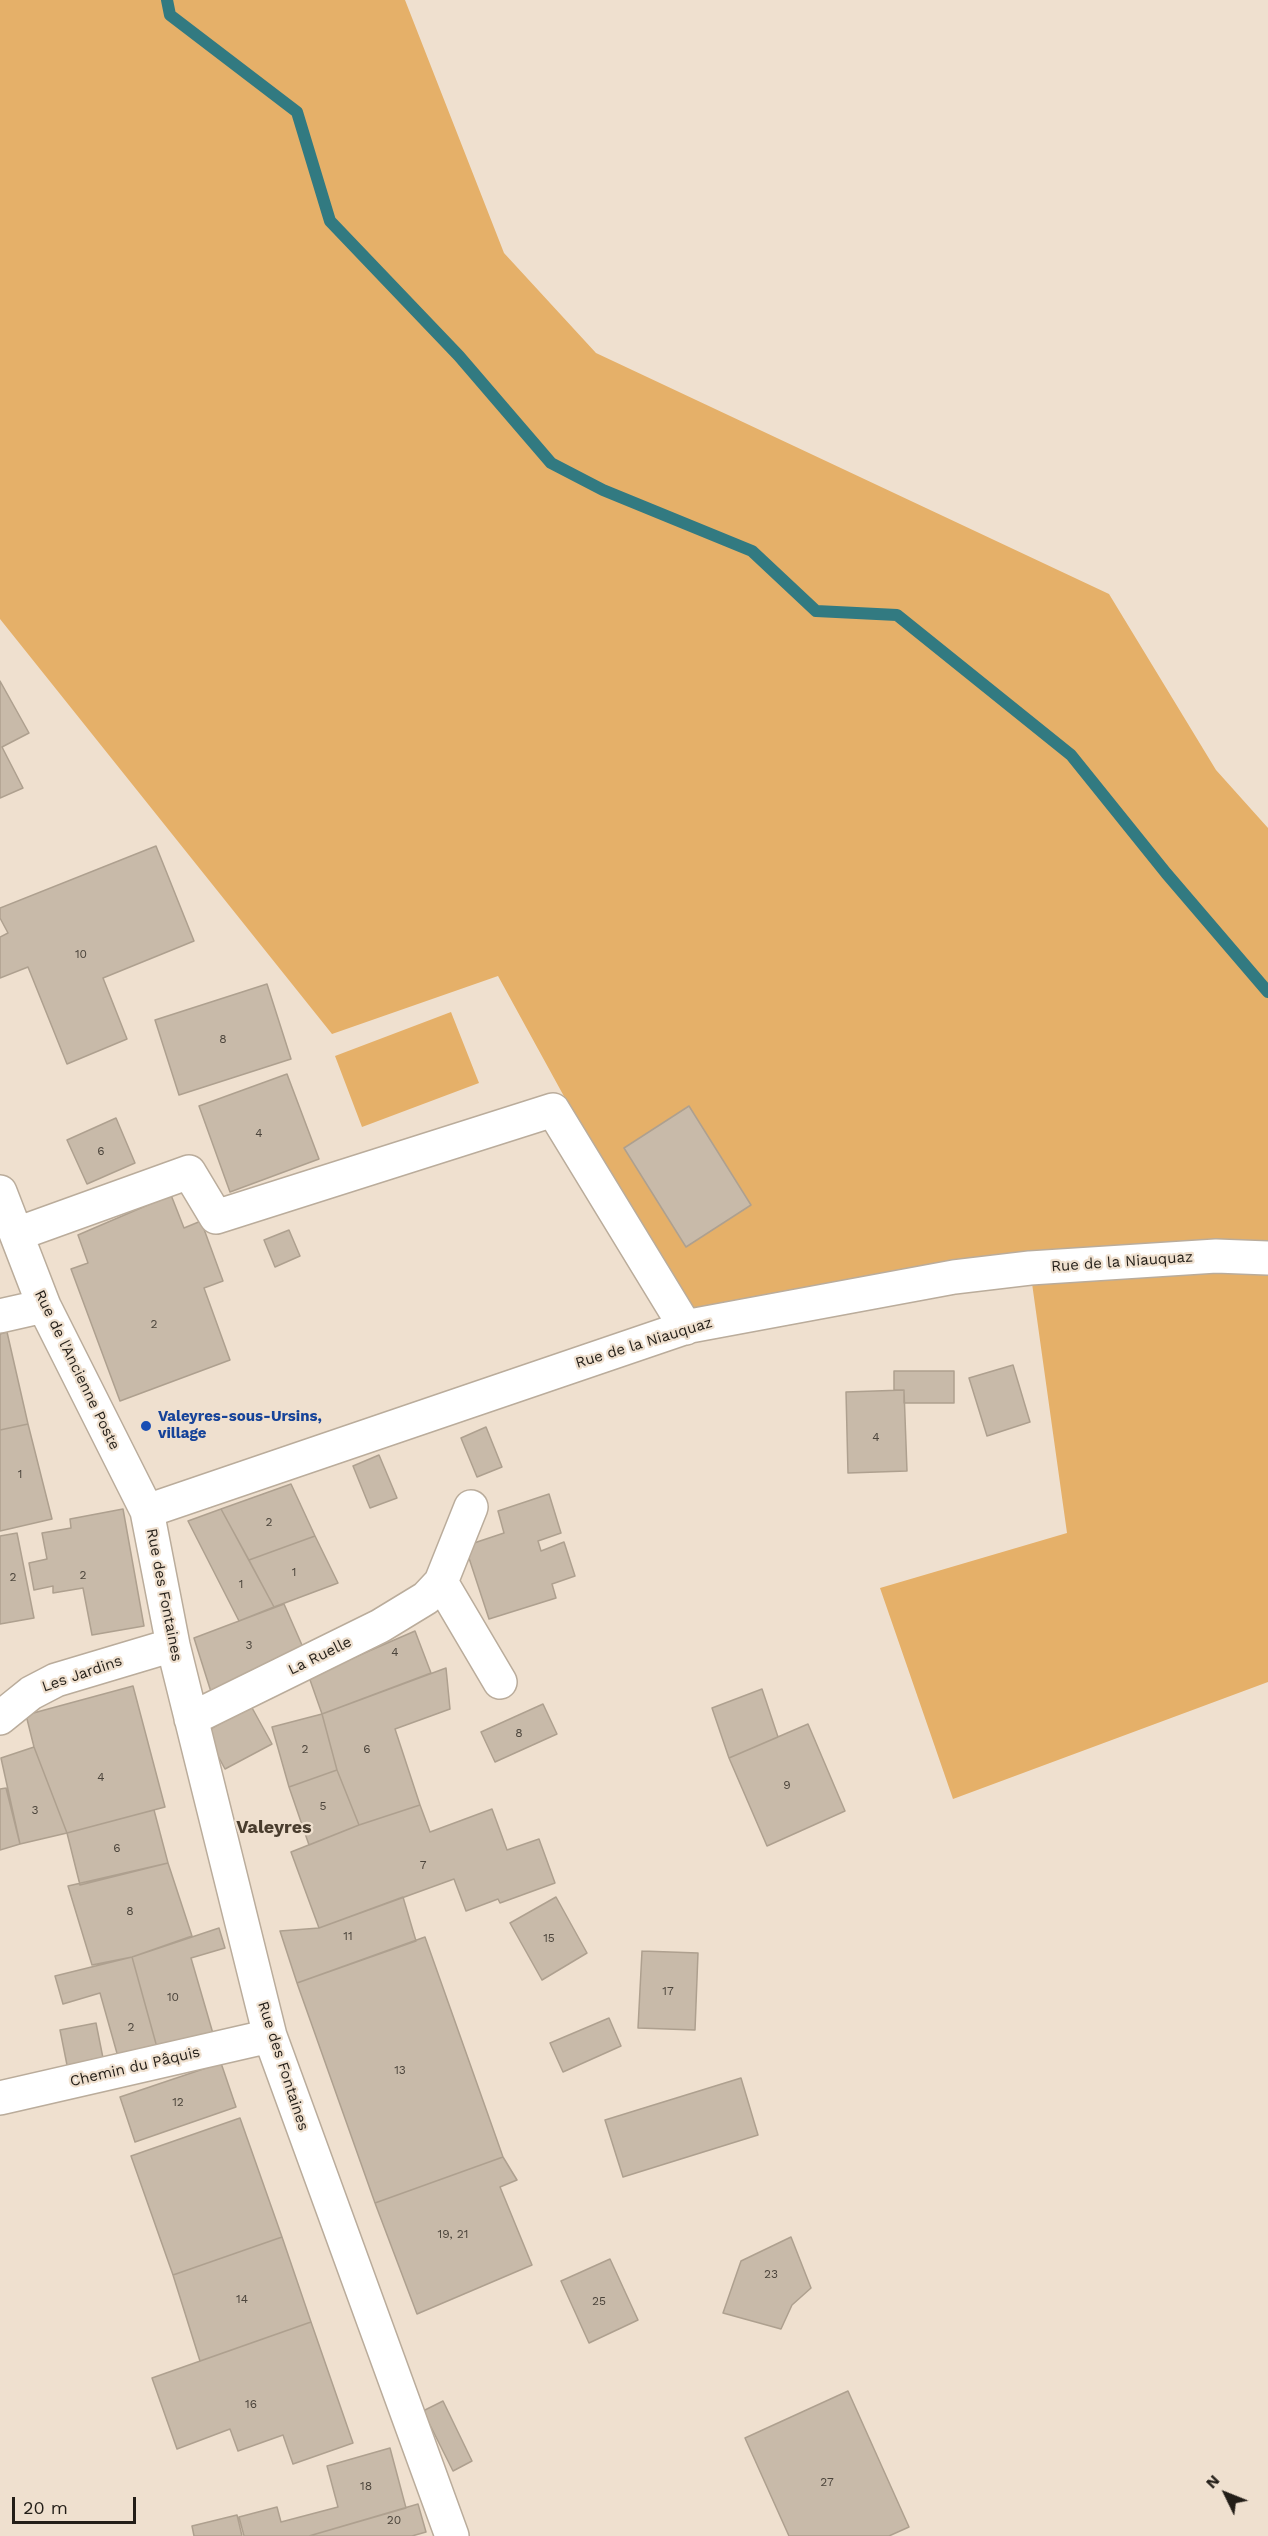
<!DOCTYPE html>
<html>
<head>
<meta charset="utf-8">
<style>
  body { margin:0 }
  #map { position:relative; width:1268px; height:2536px; overflow:hidden; background:#efe0cf; font-family:"Work Sans",sans-serif }
  canvas { display:block }
  .north { position:absolute; left:1196px; top:2464px; width:60px; height:60px; -webkit-text-stroke:4px #efe0cf; paint-order:stroke; rotate:313deg; font-size:16px; font-weight:700; line-height:24px; text-align:center; color:#231e18 }
  .north::after { content:''; display:block; margin:auto; width:21px; height:27px; background:#231e18; clip-path:polygon(50% 0,100% 100%,50% 72%,0 100%) }
  .scale { position:absolute; left:12px; top:2497px; width:124px; height:27px; box-sizing:border-box; border:3px solid #231e18; border-top:0; padding-left:8px; font-size:18px; line-height:21px; white-space:nowrap; color:#231e18; -webkit-text-stroke:4px #efe0cf; paint-order:stroke }
</style>
</head>
<body>
<div id="map">
<canvas width="1268" height="2536"></canvas>
<div class="north">N</div>
<div class="scale">20 m</div>
</div>
<script>
const c = document.querySelector('canvas').getContext('2d');
c.lineJoin = 'round';
function fill(path, color) { c.fillStyle = color; c.fill(path, 'evenodd'); }
const toPath = rows => new Path2D(rows.map(r => 'M' + r).join(''));
function trace(path, color, width, dash) { c.strokeStyle = color; c.lineWidth = width; c.lineCap = dash ? 'butt' : 'round'; c.setLineDash(dash || []); c.stroke(path); }
function write(font, color, halo, rows, align = 'center') {
  c.font = font + ' "Work Sans",sans-serif'; c.lineWidth = 4.5; c.setLineDash([]); c.textBaseline = 'middle'; c.strokeStyle = halo; c.fillStyle = color; for (const [text, x, y, turn = 0] of rows) {
    c.save(); c.translate(x, y); c.rotate((+turn || 0) * Math.PI / 180); c.textAlign = isNaN(turn) ? turn : align; if (halo) c.strokeText(text, 0, 0); c.fillText(text, 0, 0); c.restore();
  }
}
fill(toPath([
  [0,0,405,0,504,253,596,353,1109,594,1216,770,1268,828,1268,1682,953,1799,880,1588,1067,1533,1030,1269,690,1326,498,976,332,1034,0,619],
  [451,1012,479,1083,362,1127,335,1056]
]), '#e5b069');
trace(toPath([
  [167,0,170,15,297,112,330,221,459,356,551,463,603,490,752,551,816,611,897,615,1071,755,1166,873,1268,992]
]), '#327a81', 12);
const building = toPath([
  [0,681,29,733,2,747,23,788,0,798,0,681],
  [156,846,194,941,103,978,127,1039,67,1064,28,967,0,978,0,937,8,933,0,918,0,908,156,846],
  [267,984,291,1059,179,1095,155,1020,267,984],
  [287,1074,319,1159,230,1192,199,1106,287,1074],
  [689,1106,751,1205,686,1247,624,1148,689,1106],
  [116,1118,135,1163,87,1184,67,1140,116,1118],
  [171,1195,184,1228,201,1221,223,1281,204,1288,230,1360,120,1401,71,1269,88,1263,78,1235,171,1195],
  [289,1230,300,1256,275,1267,264,1240,289,1230],
  [7,1332,28,1424,0,1430,0,1334,7,1332],
  [1013,1365,1030,1422,987,1436,969,1378,1013,1365],
  [894,1371,954,1371,954,1403,904,1403,904,1390,894,1390,894,1371],
  [904,1390,907,1471,848,1473,846,1392,904,1390],
  [28,1424,52,1519,0,1531,0,1430,28,1424],
  [486,1427,502,1467,477,1477,461,1438,486,1427],
  [379,1455,397,1498,370,1508,353,1466,379,1455],
  [291,1484,315,1536,249,1560,221,1509,291,1484],
  [549,1494,561,1533,538,1541,541,1551,564,1542,575,1576,552,1584,556,1598,489,1619,465,1546,504,1533,498,1511,549,1494],
  [123,1509,144,1626,92,1635,83,1588,53,1593,53,1586,34,1590,29,1563,47,1559,42,1533,71,1528,70,1519,123,1509],
  [221,1509,274,1607,239,1621,188,1521,221,1509],
  [17,1533,34,1618,0,1624,0,1536,17,1533],
  [315,1536,338,1583,274,1607,249,1560,315,1536],
  [284,1604,305,1652,212,1695,194,1638,284,1604],
  [415,1631,431,1673,322,1714,309,1677,415,1631],
  [446,1668,450,1709,395,1729,420,1805,359,1825,337,1770,322,1714,446,1668],
  [133,1686,165,1807,67,1833,34,1747,26,1715,133,1686],
  [762,1689,778,1737,729,1758,712,1708,762,1689],
  [543,1704,557,1734,495,1762,481,1732,543,1704],
  [251,1706,272,1744,225,1769,205,1732,251,1706],
  [322,1714,337,1770,289,1787,272,1727,322,1714],
  [808,1724,845,1811,767,1846,729,1758,808,1724],
  [34,1747,67,1833,20,1844,1,1758,34,1747],
  [337,1770,359,1825,309,1845,289,1787,337,1770],
  [6,1788,20,1844,0,1850,0,1789,6,1788],
  [420,1805,430,1832,492,1809,507,1850,539,1839,555,1883,500,1903,498,1899,466,1911,454,1879,319,1928,291,1852,359,1825,420,1805],
  [154,1810,168,1863,80,1885,67,1833,154,1810],
  [168,1863,192,1936,132,1957,92,1965,68,1886,168,1863],
  [403,1897,416,1941,297,1983,280,1931,319,1928,403,1897],
  [556,1897,587,1953,542,1980,510,1923,556,1897],
  [219,1928,225,1948,191,1958,214,2037,158,2051,132,1957,219,1928],
  [425,1937,503,2157,375,2203,297,1983,425,1937],
  [642,1951,698,1953,695,2030,638,2028,642,1951],
  [132,1957,158,2051,120,2064,100,1993,63,2004,55,1976,132,1957],
  [609,2018,621,2046,563,2072,550,2043,609,2018],
  [96,2023,104,2063,68,2070,60,2030,96,2023],
  [221,2063,236,2107,135,2142,120,2097,221,2063],
  [741,2078,758,2135,623,2177,605,2120,741,2078],
  [240,2118,282,2237,173,2275,131,2156,240,2118],
  [503,2157,517,2180,500,2187,532,2265,417,2314,375,2203,503,2157],
  [282,2237,311,2322,200,2361,173,2275,282,2237],
  [791,2237,811,2288,792,2305,781,2329,723,2313,741,2261,791,2237],
  [610,2259,638,2320,589,2343,561,2281,610,2259],
  [311,2322,353,2443,293,2464,283,2435,238,2451,230,2429,177,2449,152,2378,311,2322],
  [848,2391,909,2527,889,2536,789,2536,745,2438,848,2391],
  [443,2401,472,2461,453,2471,423,2411,443,2401],
  [390,2448,406,2508,309,2536,244,2536,239,2517,277,2507,281,2522,338,2507,327,2466,390,2448],
  [418,2504,426,2532,412,2536,309,2536,418,2504],
  [237,2515,242,2536,194,2536,192,2526,237,2515]
]);
fill(building, '#c8baa9');
trace(building, '#aea08f', 1.5);
const minor = toPath([
  [0,1192,44,1306,147,1511,173,1645,270,2036,452,2536],
  [17,1234,189,1172,216,1217,553,1110,686,1328],
  [0,1316,44,1306],
  [147,1511,690,1326,954,1277,1030,1268,1216,1256,1268,1258],
  [441,1582,471,1507],
  [0,1718,31,1693,56,1680,173,1645],
  [191,1719,380,1626,426,1598,441,1582,500,1682],
  [0,2098,270,2036]
]);
trace(minor, '#baac9b', 36);
trace(minor, '#fff', 33);
for (const [x, y, r, color] of [
  [146,1426,6,"#1a4fb4"]
]) { const dot = new Path2D(); dot.arc(x, y, r, 0, 2 * Math.PI); c.fillStyle = color; c.fill(dot); trace(dot, '#efe0cf', 2); }
write('12px', '#4c453c', null, [
  ["10",81,954],
  ["8",223,1039],
  ["4",259,1133],
  ["6",101,1151],
  ["2",154,1324],
  ["4",876,1437],
  ["1",20,1474],
  ["2",269,1522],
  ["1",294,1572],
  ["2",83,1575],
  ["2",13,1577],
  ["1",241,1584],
  ["3",249,1645],
  ["4",395,1652],
  ["8",519,1733],
  ["2",305,1749],
  ["6",367,1749],
  ["4",101,1777],
  ["9",787,1785],
  ["5",323,1806],
  ["3",35,1810],
  ["6",117,1848],
  ["7",423,1865],
  ["8",130,1911],
  ["11",348,1936],
  ["15",549,1938],
  ["17",668,1991],
  ["10",173,1997],
  ["2",131,2027],
  ["13",400,2070],
  ["12",178,2102],
  ["19, 21",453,2234],
  ["23",771,2274],
  ["14",242,2299],
  ["25",599,2301],
  ["16",251,2404],
  ["27",827,2482],
  ["18",366,2486],
  ["20",394,2520]
]);
write('15px', '#231e18', '#efe0cf', [
  ["Rue de la Niauquaz",1122,1262,-4],
  ["Rue de la Niauquaz",644,1343,-17],
  ["Rue de l'Ancienne Poste",77,1370,64],
  ["Rue des Fontaines",164,1595,79],
  ["La Ruelle",320,1656,-26],
  ["Les Jardins",82,1674,-19],
  ["Rue des Fontaines",283,2066,72],
  ["Chemin du Pâquis",135,2067,-13]
]);
write('bold 15px', '#164399', '#efe0cf', [
  ["Valeyres-sous-Ursins,",158,1417],
  ["village",158,1434]
], 'left');
write('bold 18px', '#493d2e', '#efe0cf', [
  ["Valeyres",274,1828]
]);
</script>
</body>
</html>
